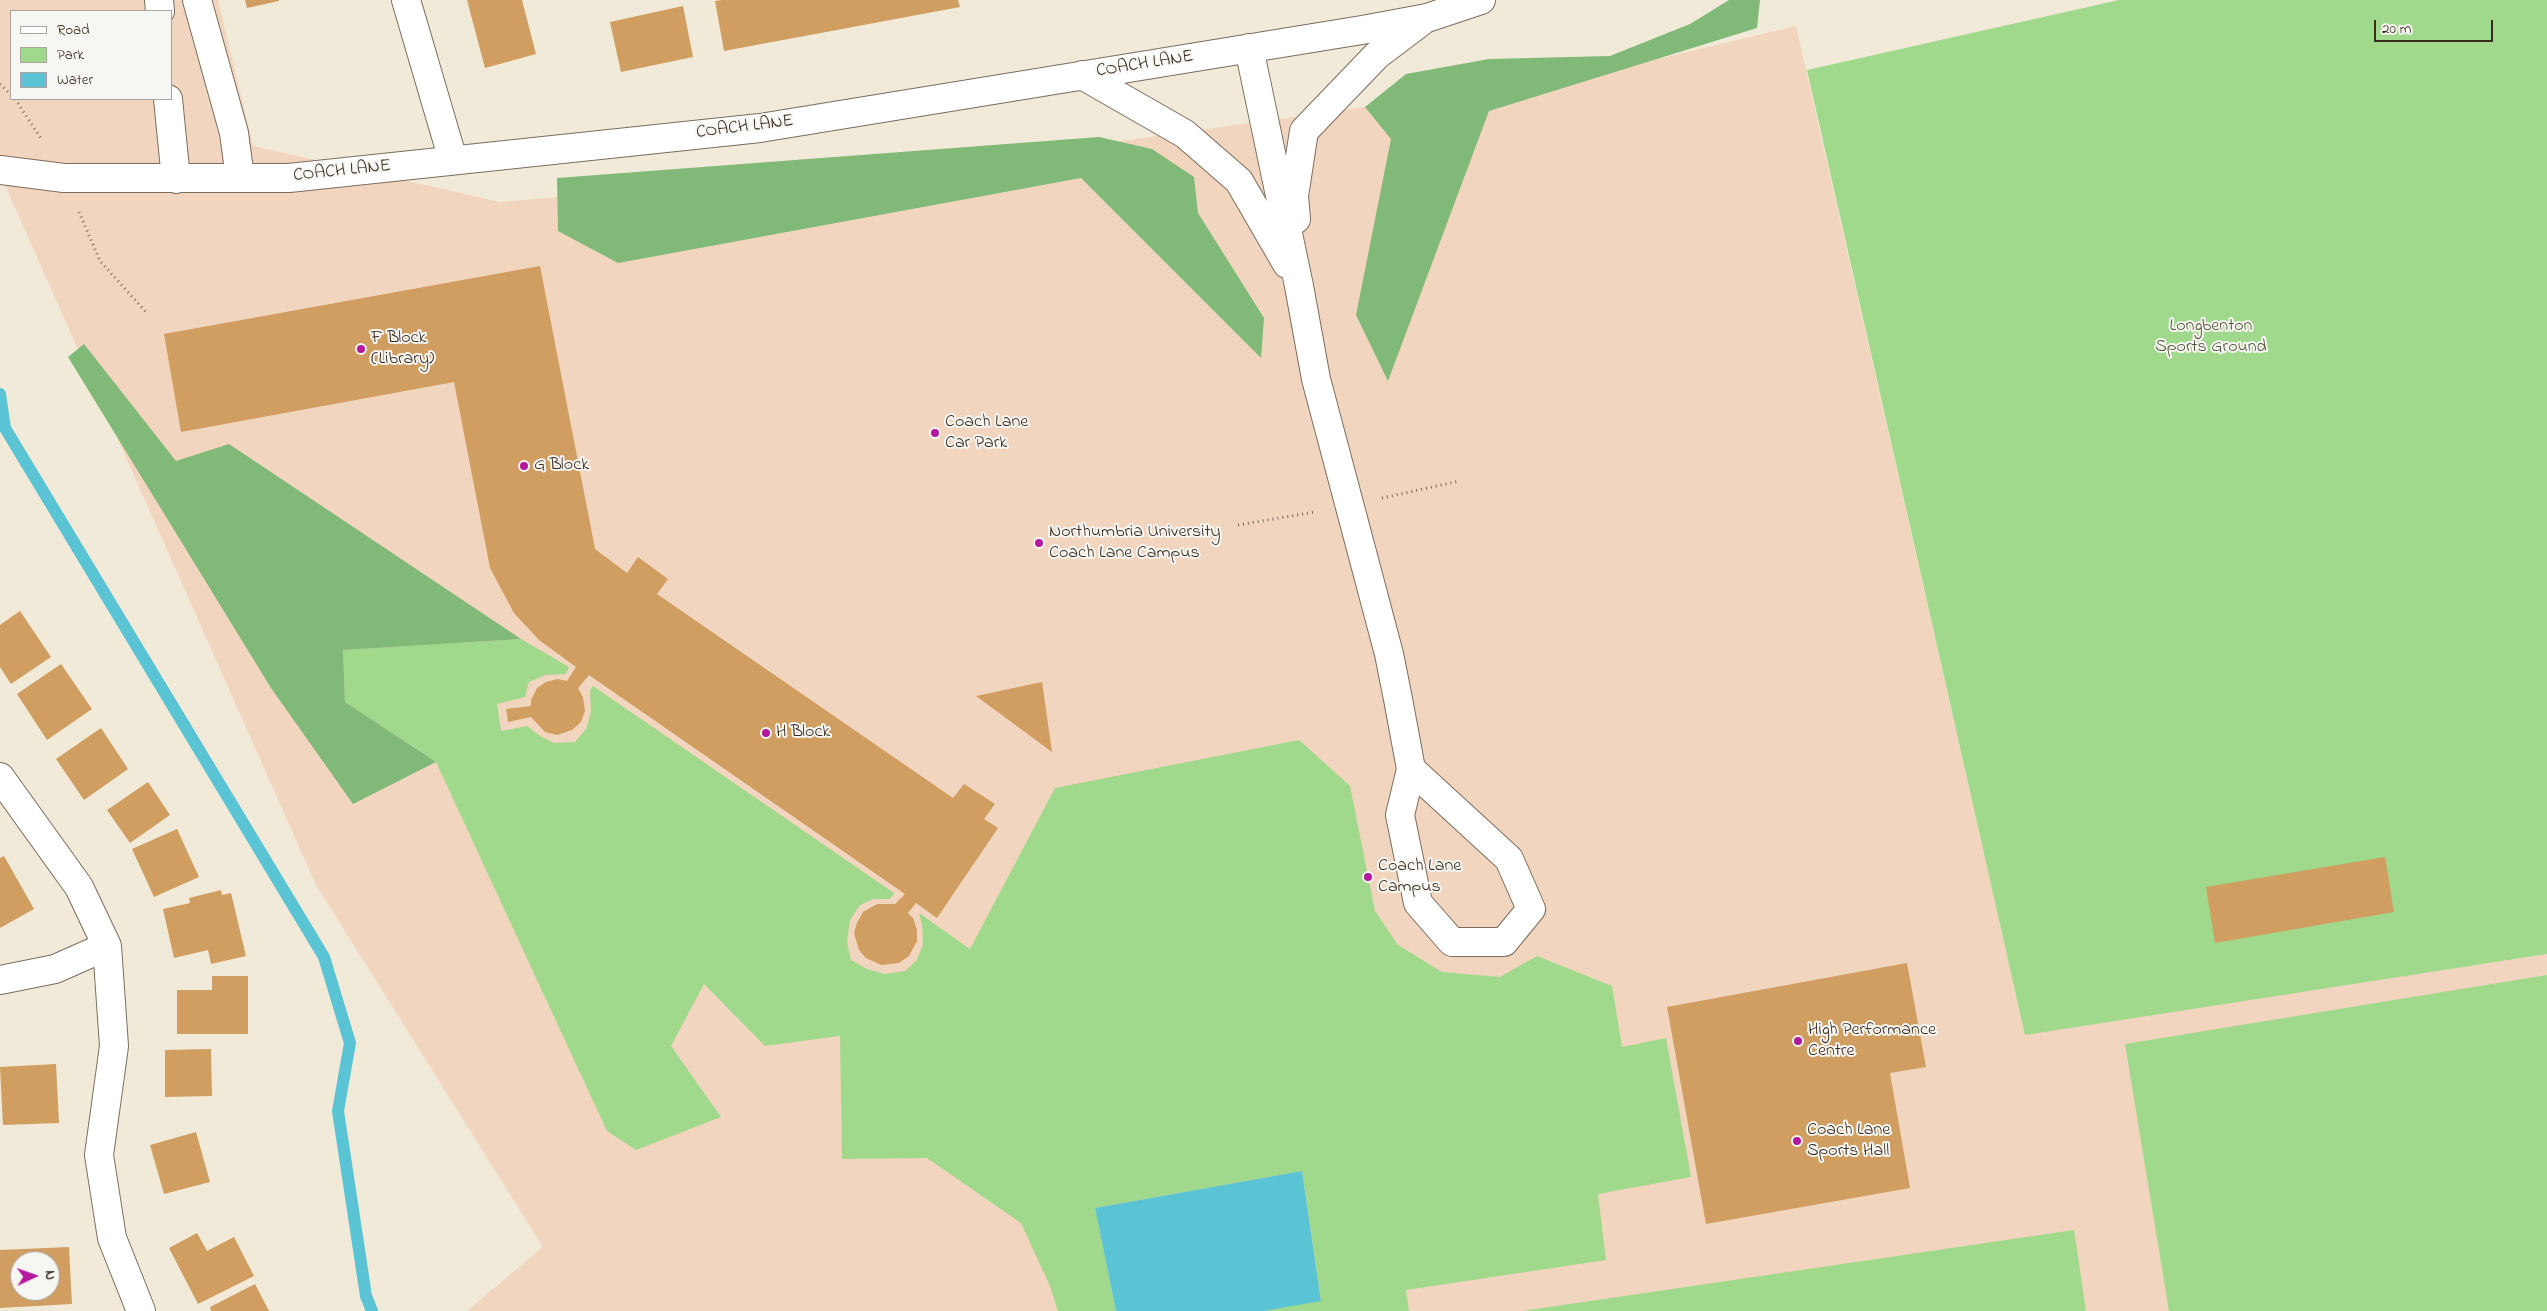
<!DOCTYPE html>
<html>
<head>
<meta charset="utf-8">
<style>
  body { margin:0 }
  #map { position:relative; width:2547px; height:1311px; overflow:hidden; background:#f2ead8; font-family:"Indie Flower",sans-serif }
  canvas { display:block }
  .legend { position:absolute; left:10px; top:10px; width:162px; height:90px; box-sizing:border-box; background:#f6f6f2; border:1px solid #aba49d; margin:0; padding:6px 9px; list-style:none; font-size:15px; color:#3b2a1e }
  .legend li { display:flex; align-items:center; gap:10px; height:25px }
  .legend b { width:25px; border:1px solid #aba49d }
  .north { position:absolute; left:10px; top:1251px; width:50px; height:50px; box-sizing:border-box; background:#f6f6f2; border:1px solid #aba49d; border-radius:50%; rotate:87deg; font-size:14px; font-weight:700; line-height:20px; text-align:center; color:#3b2a1e }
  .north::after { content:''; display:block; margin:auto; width:18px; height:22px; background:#b5179e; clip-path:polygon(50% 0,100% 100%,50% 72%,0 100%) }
  .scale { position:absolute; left:2374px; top:20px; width:119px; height:22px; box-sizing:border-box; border:2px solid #3b2a1e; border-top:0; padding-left:6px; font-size:15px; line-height:18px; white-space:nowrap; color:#3b2a1e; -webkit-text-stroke:4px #f6f6f2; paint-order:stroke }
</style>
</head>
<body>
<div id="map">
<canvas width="2547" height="1311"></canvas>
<ul class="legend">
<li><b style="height:6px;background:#fff"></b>Road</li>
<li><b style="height:14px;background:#a0d98c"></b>Park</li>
<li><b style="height:14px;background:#5ac4d5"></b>Water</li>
</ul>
<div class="north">N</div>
<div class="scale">20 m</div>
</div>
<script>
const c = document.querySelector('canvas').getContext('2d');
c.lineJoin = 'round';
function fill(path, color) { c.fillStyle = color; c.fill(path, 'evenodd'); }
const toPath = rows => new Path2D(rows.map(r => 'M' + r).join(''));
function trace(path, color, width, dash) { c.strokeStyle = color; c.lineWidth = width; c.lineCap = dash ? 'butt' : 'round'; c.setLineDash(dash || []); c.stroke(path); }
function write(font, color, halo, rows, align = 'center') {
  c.font = font + ' "Indie Flower",sans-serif'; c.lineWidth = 4; c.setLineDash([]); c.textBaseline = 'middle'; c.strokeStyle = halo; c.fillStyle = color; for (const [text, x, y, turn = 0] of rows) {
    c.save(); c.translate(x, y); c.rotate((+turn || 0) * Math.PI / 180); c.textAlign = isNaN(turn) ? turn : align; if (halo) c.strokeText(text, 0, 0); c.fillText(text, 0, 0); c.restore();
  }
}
fill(toPath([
  [0,0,218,0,253,146,500,202,950,165,1365,107,1549,85,1796,26,2025,1034,2547,954,2547,1311,467,1311,543,1247,316,885,0,174],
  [11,11,171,11,171,99,11,99]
]), '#f2d5be');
fill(toPath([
  [2119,0,2547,0,2547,954,2025,1035,1807,70],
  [521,639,569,667,566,674,545,675,529,682,525,697,497,704,501,731,527,726,540,736,554,743,575,742,586,729,591,712,590,691,593,686,894,893,890,899,873,899,860,905,850,920,847,942,851,960,867,969,885,974,905,971,916,961,923,945,922,924,919,913,970,949,1055,788,1299,740,1350,786,1375,911,1398,945,1442,972,1500,977,1537,956,1612,986,1622,1047,1666,1038,1691,1177,1598,1194,1606,1260,1406,1290,1409,1311,1264,1311,1321,1300,1302,1171,1095,1208,1116,1311,1058,1311,1050,1286,1021,1223,927,1158,842,1159,840,1036,765,1046,704,984,671,1046,721,1117,636,1150,607,1131,436,762,345,702,343,650],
  [2547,975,2547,1311,2169,1311,2125,1044],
  [2074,1230,2086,1311,1522,1311]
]), '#a0d98c');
fill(toPath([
  [1729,0,1760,0,1757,28,1489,111,1388,381,1356,315,1391,139,1365,107,1406,74,1489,59,1610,56,1690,24],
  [1099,137,1152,149,1194,177,1198,213,1264,318,1261,358,1081,178,618,263,558,231,557,178],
  [84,344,176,461,229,444,521,639,343,650,345,702,436,762,353,804,271,688,68,357]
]), '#80b978');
fill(toPath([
  [1302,1171,1321,1301,1264,1311,1116,1311,1095,1208]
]), '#5ac4d5');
trace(toPath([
  [0,394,5,428,324,957,350,1043,338,1111,366,1296,372,1311]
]), '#5ac4d5', 12);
fill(toPath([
  [245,0,279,0,279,1,247,8],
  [467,0,522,0,536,54,485,68],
  [722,0,958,0,960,7,724,51,715,1],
  [683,6,693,57,621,72,610,22],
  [540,266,595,549,627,573,638,557,668,579,657,594,953,798,964,784,995,804,984,819,998,828,937,918,916,903,908,913,913,918,917,930,917,941,909,956,899,963,881,965,866,958,859,950,854,933,857,923,863,912,877,904,895,904,905,894,589,675,578,688,583,697,585,711,581,722,572,730,557,735,545,732,531,717,508,722,506,709,531,706,531,700,537,688,546,682,558,679,567,681,576,667,539,640,514,613,490,568,454,382,181,432,164,334],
  [20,611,51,657,11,684,0,667,0,625],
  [61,664,92,709,47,740,17,694],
  [1042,682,1052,752,976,696],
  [101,728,128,769,84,800,56,759],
  [148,782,170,815,130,843,107,810],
  [177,829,199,877,154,897,132,849],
  [4,856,34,909,0,928,0,858],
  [2385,857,2394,912,2215,943,2206,887],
  [221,890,222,895,231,893,246,956,211,964,208,950,174,958,163,909,190,903,189,898],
  [1907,963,1926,1067,1890,1073,1910,1188,1706,1224,1667,1007],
  [212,976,248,976,248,1034,177,1034,177,990,212,990],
  [211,1049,212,1096,165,1097,165,1050],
  [56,1064,59,1123,3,1125,0,1067],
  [196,1132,210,1182,164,1194,150,1145],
  [197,1233,207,1251,234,1237,254,1276,198,1304,169,1248],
  [69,1247,72,1304,0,1308,0,1250],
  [20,1261,50,1261,50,1291,20,1291],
  [255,1284,269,1311,211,1311,210,1307]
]), '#cf9e60');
const minor = toPath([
  [159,0,160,11],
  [197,0,234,133,240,178],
  [406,0,453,160],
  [1249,48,1299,286,1316,379,1389,654,1398,699,1411,769,1400,815,1418,903,1452,942,1504,942,1531,909,1509,859,1411,769],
  [1082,75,1185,134,1239,181,1287,264],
  [168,99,176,179],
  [0,170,64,178,289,178,760,128,1362,30,1427,18,1481,0],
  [1296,219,1294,196,1304,131,1377,55,1422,21],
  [0,777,79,887,107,946,114,1046,99,1155,112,1238,141,1311],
  [0,980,55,969,107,946]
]);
trace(minor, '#7b6d5f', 30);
trace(toPath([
  [0,84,11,95],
  [15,99,42,140],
  [79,212,100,261,146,312],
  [1382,498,1460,481],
  [1238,525,1315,512]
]), '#7b6d5f', 3, [1, 4]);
trace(minor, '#fff', 28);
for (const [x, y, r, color] of [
  [361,349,5,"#b5179e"],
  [935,433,5,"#b5179e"],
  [524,466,5,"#b5179e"],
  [1039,543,5,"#b5179e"],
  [766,733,5,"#b5179e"],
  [1368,877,5,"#b5179e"],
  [1798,1041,5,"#b5179e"],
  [1797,1141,5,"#b5179e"]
]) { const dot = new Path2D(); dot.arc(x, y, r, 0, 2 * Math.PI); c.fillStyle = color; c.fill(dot); trace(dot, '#f6f6f2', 2); }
write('18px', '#3b2a1e', '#f6f6f2', [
  ["COACH LANE",1145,65,-9],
  ["COACH LANE",745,128,-7],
  ["COACH LANE",342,172,-6]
]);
write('18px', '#54563a', '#f6f6f2', [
  ["Longbenton",2211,327],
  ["Sports Ground",2211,348]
]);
write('18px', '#3b2a1e', '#f6f6f2', [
  ["F Block",371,339],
  ["(Library)",371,360],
  ["Coach Lane",945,423],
  ["Car Park",945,444],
  ["G Block",534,466],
  ["Northumbria University",1049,533],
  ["Coach Lane Campus",1049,554],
  ["H Block",776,733],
  ["Coach Lane",1378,867],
  ["Campus",1378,888],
  ["High Performance",1808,1031],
  ["Centre",1808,1052],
  ["Coach Lane",1807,1131],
  ["Sports Hall",1807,1152]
], 'left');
</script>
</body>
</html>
